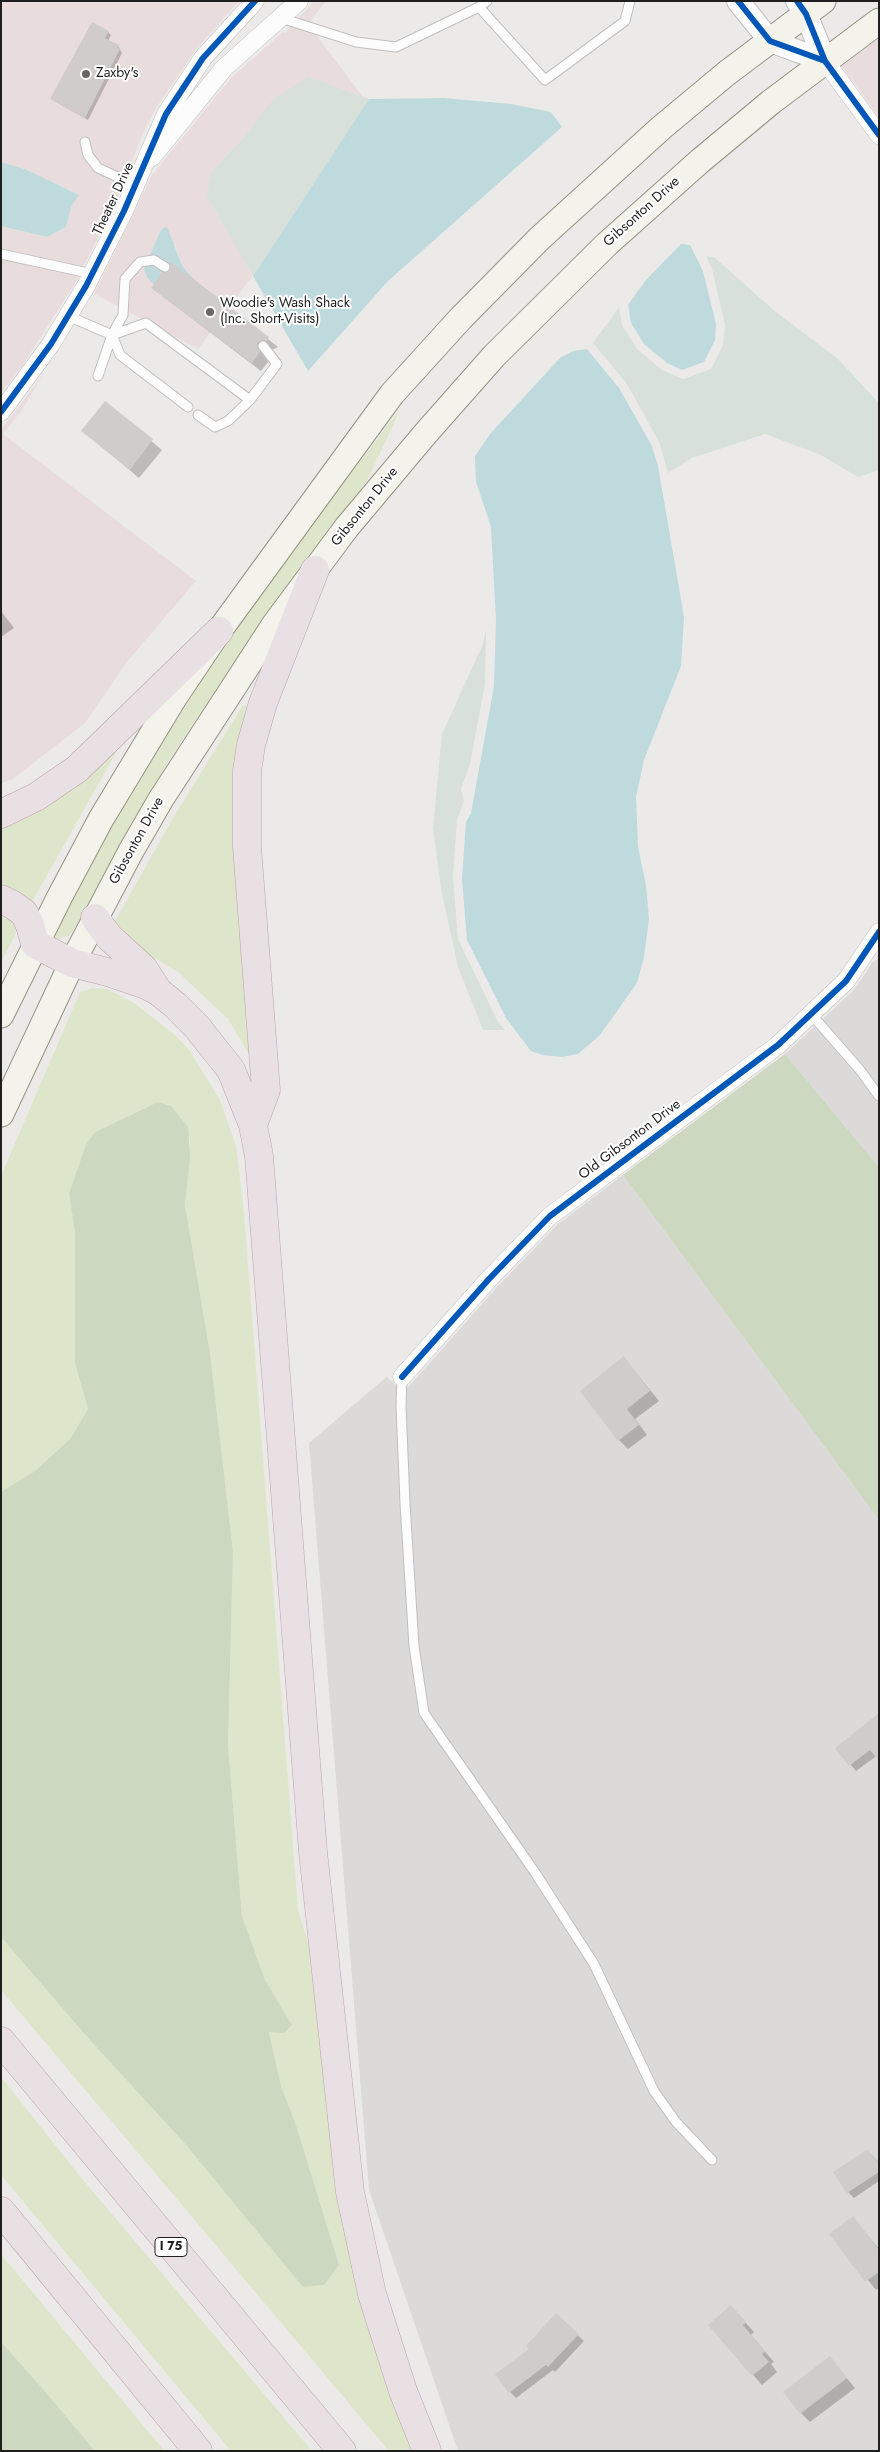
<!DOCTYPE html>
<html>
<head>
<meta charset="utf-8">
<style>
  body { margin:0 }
  #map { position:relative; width:880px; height:2452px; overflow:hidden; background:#eceae8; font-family:Jost,sans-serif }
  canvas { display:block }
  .frame { position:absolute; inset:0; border:2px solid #1f1f1f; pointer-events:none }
</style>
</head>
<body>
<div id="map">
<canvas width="880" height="2452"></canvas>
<div class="frame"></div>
</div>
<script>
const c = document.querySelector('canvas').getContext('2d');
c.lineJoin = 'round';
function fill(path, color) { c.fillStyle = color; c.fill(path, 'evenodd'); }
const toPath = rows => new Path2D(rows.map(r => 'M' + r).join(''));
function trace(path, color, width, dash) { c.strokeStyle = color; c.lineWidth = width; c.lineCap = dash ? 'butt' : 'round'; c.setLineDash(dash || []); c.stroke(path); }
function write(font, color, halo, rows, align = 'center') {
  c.font = font + ' Jost,sans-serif'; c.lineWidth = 4; c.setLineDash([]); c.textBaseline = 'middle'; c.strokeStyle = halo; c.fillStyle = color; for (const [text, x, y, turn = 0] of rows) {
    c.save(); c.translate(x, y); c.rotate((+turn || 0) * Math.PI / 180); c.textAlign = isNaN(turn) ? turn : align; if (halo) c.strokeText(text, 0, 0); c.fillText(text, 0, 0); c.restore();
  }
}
fill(toPath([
  [879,958,879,1167,785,1054,854,990,872,963],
  [623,1175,879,1520,879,2451,458,2451,369,2190,309,1443,390,1374,387,1377,404,1392,497,1287,557,1225]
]), '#dcdad9');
fill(toPath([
  [1,1,238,2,195,51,156,108,146,126,114,205,77,280,22,366,1,393,1,226,47,237,66,227,72,205,79,195,25,169,1,162],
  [314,1,326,1,308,24,363,97,308,78,244,137,212,171,206,195,253,275,198,349,95,294,92,298,152,175,232,77,283,32,285,33],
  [175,244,182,265,190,273,147,277],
  [879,36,879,117,841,65],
  [45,372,22,410,3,434,196,581,126,663,85,723,13,779,1,783,1,430]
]), '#e9dcdc');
fill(toPath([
  [401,408,367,481,282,592,170,758,70,936,55,940,52,937,124,804,200,683,284,561],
  [243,705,251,709,250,1056,228,1019,178,972,136,947,117,930,115,921,173,818],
  [113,747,118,749,32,902,1,887,1,826],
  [1,911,12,918,17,931,1,963],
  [92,988,107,989,134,1003,175,1035,190,1051,220,1100,236,1146,244,1213,298,1910,328,2007,340,2149,419,2451,389,2451,1,1990,1,1937,88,2038,187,2146,339,2265,297,2128,281,2086,269,2031,292,2025,265,1980,242,1916,228,1745,233,1552,210,1353,185,1205,190,1140,145,1108,95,1132,69,1194,75,1232,75,1362,88,1409,70,1439,35,1471,1,1492,1,1176,80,992],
  [1,2077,79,2175,312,2451,231,2451,1,2175],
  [1,2254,150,2434,165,2451,95,2451,1,2342]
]), '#dde6ca');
fill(toPath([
  [785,1054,879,1167,879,1520,623,1175],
  [158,1102,171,1106,188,1127,190,1157,185,1205,210,1353,233,1552,228,1745,242,1916,265,1980,292,2025,284,2033,269,2032,281,2086,297,2128,339,2265,324,2285,303,2287,187,2146,88,2038,1,1937,1,1492,35,1471,70,1439,88,1409,75,1363,75,1232,69,1194,86,1145,95,1132],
  [1,2342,42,2388,95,2451,1,2451]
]), '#ccd8c0');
fill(toPath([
  [308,77,369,99,253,276,206,195,212,171,244,137,273,100],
  [706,256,714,257,776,312,838,359,879,403,879,470,858,477,821,455,765,434,692,458,668,473,659,442,627,384,593,343,619,307,622,325,637,349,662,370,683,379,711,369,723,345,725,325,712,269],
  [486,629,485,684,470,764,461,789,464,801,457,820,453,877,458,939,498,1022,505,1030,483,1030,458,967,441,889,433,828,442,734,483,644]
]), '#d7e1d9');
fill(toPath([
  [444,98,511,104,551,112,562,127,388,281,308,371,253,276,369,99],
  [1,162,25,169,79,195,72,205,66,227,47,237,1,226],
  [167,227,182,265,196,282,155,286,147,277,144,269,159,234,163,228],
  [681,244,690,245,703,271,716,324,715,340,704,362,682,370,667,363,644,344,631,323,628,305,645,281],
  [587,349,619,388,652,446,658,466,684,617,681,666,644,760,636,797,638,847,646,885,649,919,644,957,637,983,600,1035,578,1054,562,1057,543,1055,531,1051,506,1018,467,940,462,879,466,822,471,813,494,686,496,620,491,527,476,482,475,456,490,434,560,358,573,351]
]), '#bfdadc');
fill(toPath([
  [108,32,111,35,108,41,118,46,122,53,88,120,54,101],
  [171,263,278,347,266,353,268,362,261,371,152,288,171,272],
  [105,403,162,450,139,478,83,431],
  [1,611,14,628,1,637],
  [624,1358,659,1401,635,1419,647,1435,628,1449,619,1440],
  [879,1714,879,1754,856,1771,837,1748],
  [868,2150,879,2163,879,2181,854,2198,848,2192],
  [853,2218,879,2249,879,2288,876,2290,831,2234],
  [731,2307,754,2332,751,2335,774,2362,771,2364,777,2372,762,2385,709,2325],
  [556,2315,584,2341,555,2372,553,2370,516,2398,510,2392,531,2349],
  [830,2358,855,2388,810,2422,801,2413]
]), '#0003');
fill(toPath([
  [92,22,109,31,105,38,119,45,117,48,120,49,85,118,50,99],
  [170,261,269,337,267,341,262,340,257,343,260,352,252,363,151,288,162,272,170,271],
  [105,401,153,439,130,470,81,431],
  [624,1356,650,1391,627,1409,639,1425,618,1441,580,1391],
  [879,1713,879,1761,870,1750,849,1766,835,1748],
  [868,2149,879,2164,879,2172,847,2193,833,2172],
  [853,2216,879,2250,879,2272,865,2282,829,2234],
  [731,2305,746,2322,743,2325,765,2352,762,2354,769,2362,752,2376,708,2325],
  [556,2313,579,2334,548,2367,546,2365,509,2393,495,2374,529,2349,526,2346],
  [830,2356,847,2378,800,2414,783,2392]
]), '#cfcccb');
const service = toPath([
  [479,7,545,80,625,21,630,1],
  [281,18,356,42,396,47,479,7,487,1],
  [85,142,88,155,98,168,135,185],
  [1,254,93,274],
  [68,316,112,335,146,323,250,400],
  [112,335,120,355,188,407],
  [98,376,112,335,123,315,125,279,140,262,154,260,165,267],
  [198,415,215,427,228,421,250,400,277,364,263,346],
  [811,1014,860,1070,879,1096],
  [402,1377,401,1406,405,1503,414,1646,424,1713,534,1871,594,1964,654,2091,676,2122,712,2160]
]);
const minor = toPath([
  [825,61,879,135],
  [152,157,224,68,299,1],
  [1,412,51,344,86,286,124,211,166,114,203,58,255,1],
  [402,1377,489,1279,550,1216,778,1045,846,981,879,932]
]);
const tertiary = toPath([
  [738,1,770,41,825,61],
  [797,1,806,14,825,61]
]);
const secondary = toPath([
  [1,1015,59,898,101,819,174,698,219,631,392,394,461,318,540,238,661,128,727,73,823,1],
  [1,1114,72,963,131,851,161,799,274,625,347,527,426,433,494,356,607,244,700,161,771,102,879,21]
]);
const motorway = toPath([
  [1,814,36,797,77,769,219,631],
  [1,899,13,905,24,913,30,925,35,944,72,963,111,973,146,985,159,992,175,1005,197,1027,231,1070,253,1125,259,1156,313,1852,350,2192,372,2294,403,2391,427,2451],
  [95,918,109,937,143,968,158,991],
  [253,1125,266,1090,247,847,247,771,251,745,263,703,315,570],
  [1,2041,342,2451],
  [1,2211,198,2451]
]);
trace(service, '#c0bfbe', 11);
trace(minor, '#c0bfbe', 19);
trace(tertiary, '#c0bfbe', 24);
trace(secondary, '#959382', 27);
trace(motorway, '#bea2ae', 29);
trace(service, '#fcfcfc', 9);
trace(minor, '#fcfcfc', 18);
trace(tertiary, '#fcfcfc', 22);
trace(secondary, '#f3f2eb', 25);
trace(motorway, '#e9e0e3', 28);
trace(toPath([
  [738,1,770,41,825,61],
  [797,1,806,14,825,61,879,135],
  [1,412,51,344,86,286,124,211,166,114,203,58,255,1],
  [402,1377,489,1279,550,1216,778,1045,846,981,879,932]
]), '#0057b8', 6);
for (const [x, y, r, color] of [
  [86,74,5,"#676665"],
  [210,312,5,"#676665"]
]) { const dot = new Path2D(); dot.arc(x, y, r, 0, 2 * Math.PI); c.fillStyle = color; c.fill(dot); trace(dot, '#fff', 2); }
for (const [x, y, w] of [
  [171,2247,32]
]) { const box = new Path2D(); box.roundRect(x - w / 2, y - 9.5, w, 19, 4); c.fillStyle = '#fff'; c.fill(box); trace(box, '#1f1f1f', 1); }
write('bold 12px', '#1f1f1f', null, [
  ["I 75",171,2247]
]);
write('14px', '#1f1f1f', '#fff', [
  ["Zaxby's",96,74],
  ["Woodie's Wash Shack",220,304],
  ["(Inc. Short-Visits)",220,320]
], 'left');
write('14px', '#1f1f1f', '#fff', [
  ["Theater Drive",114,199,-65],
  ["Gibsonton Drive",642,212,-42],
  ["Gibsonton Drive",365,507,-51],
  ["Gibsonton Drive",137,841,-61],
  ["Old Gibsonton Drive",630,1140,-37]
]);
</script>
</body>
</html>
